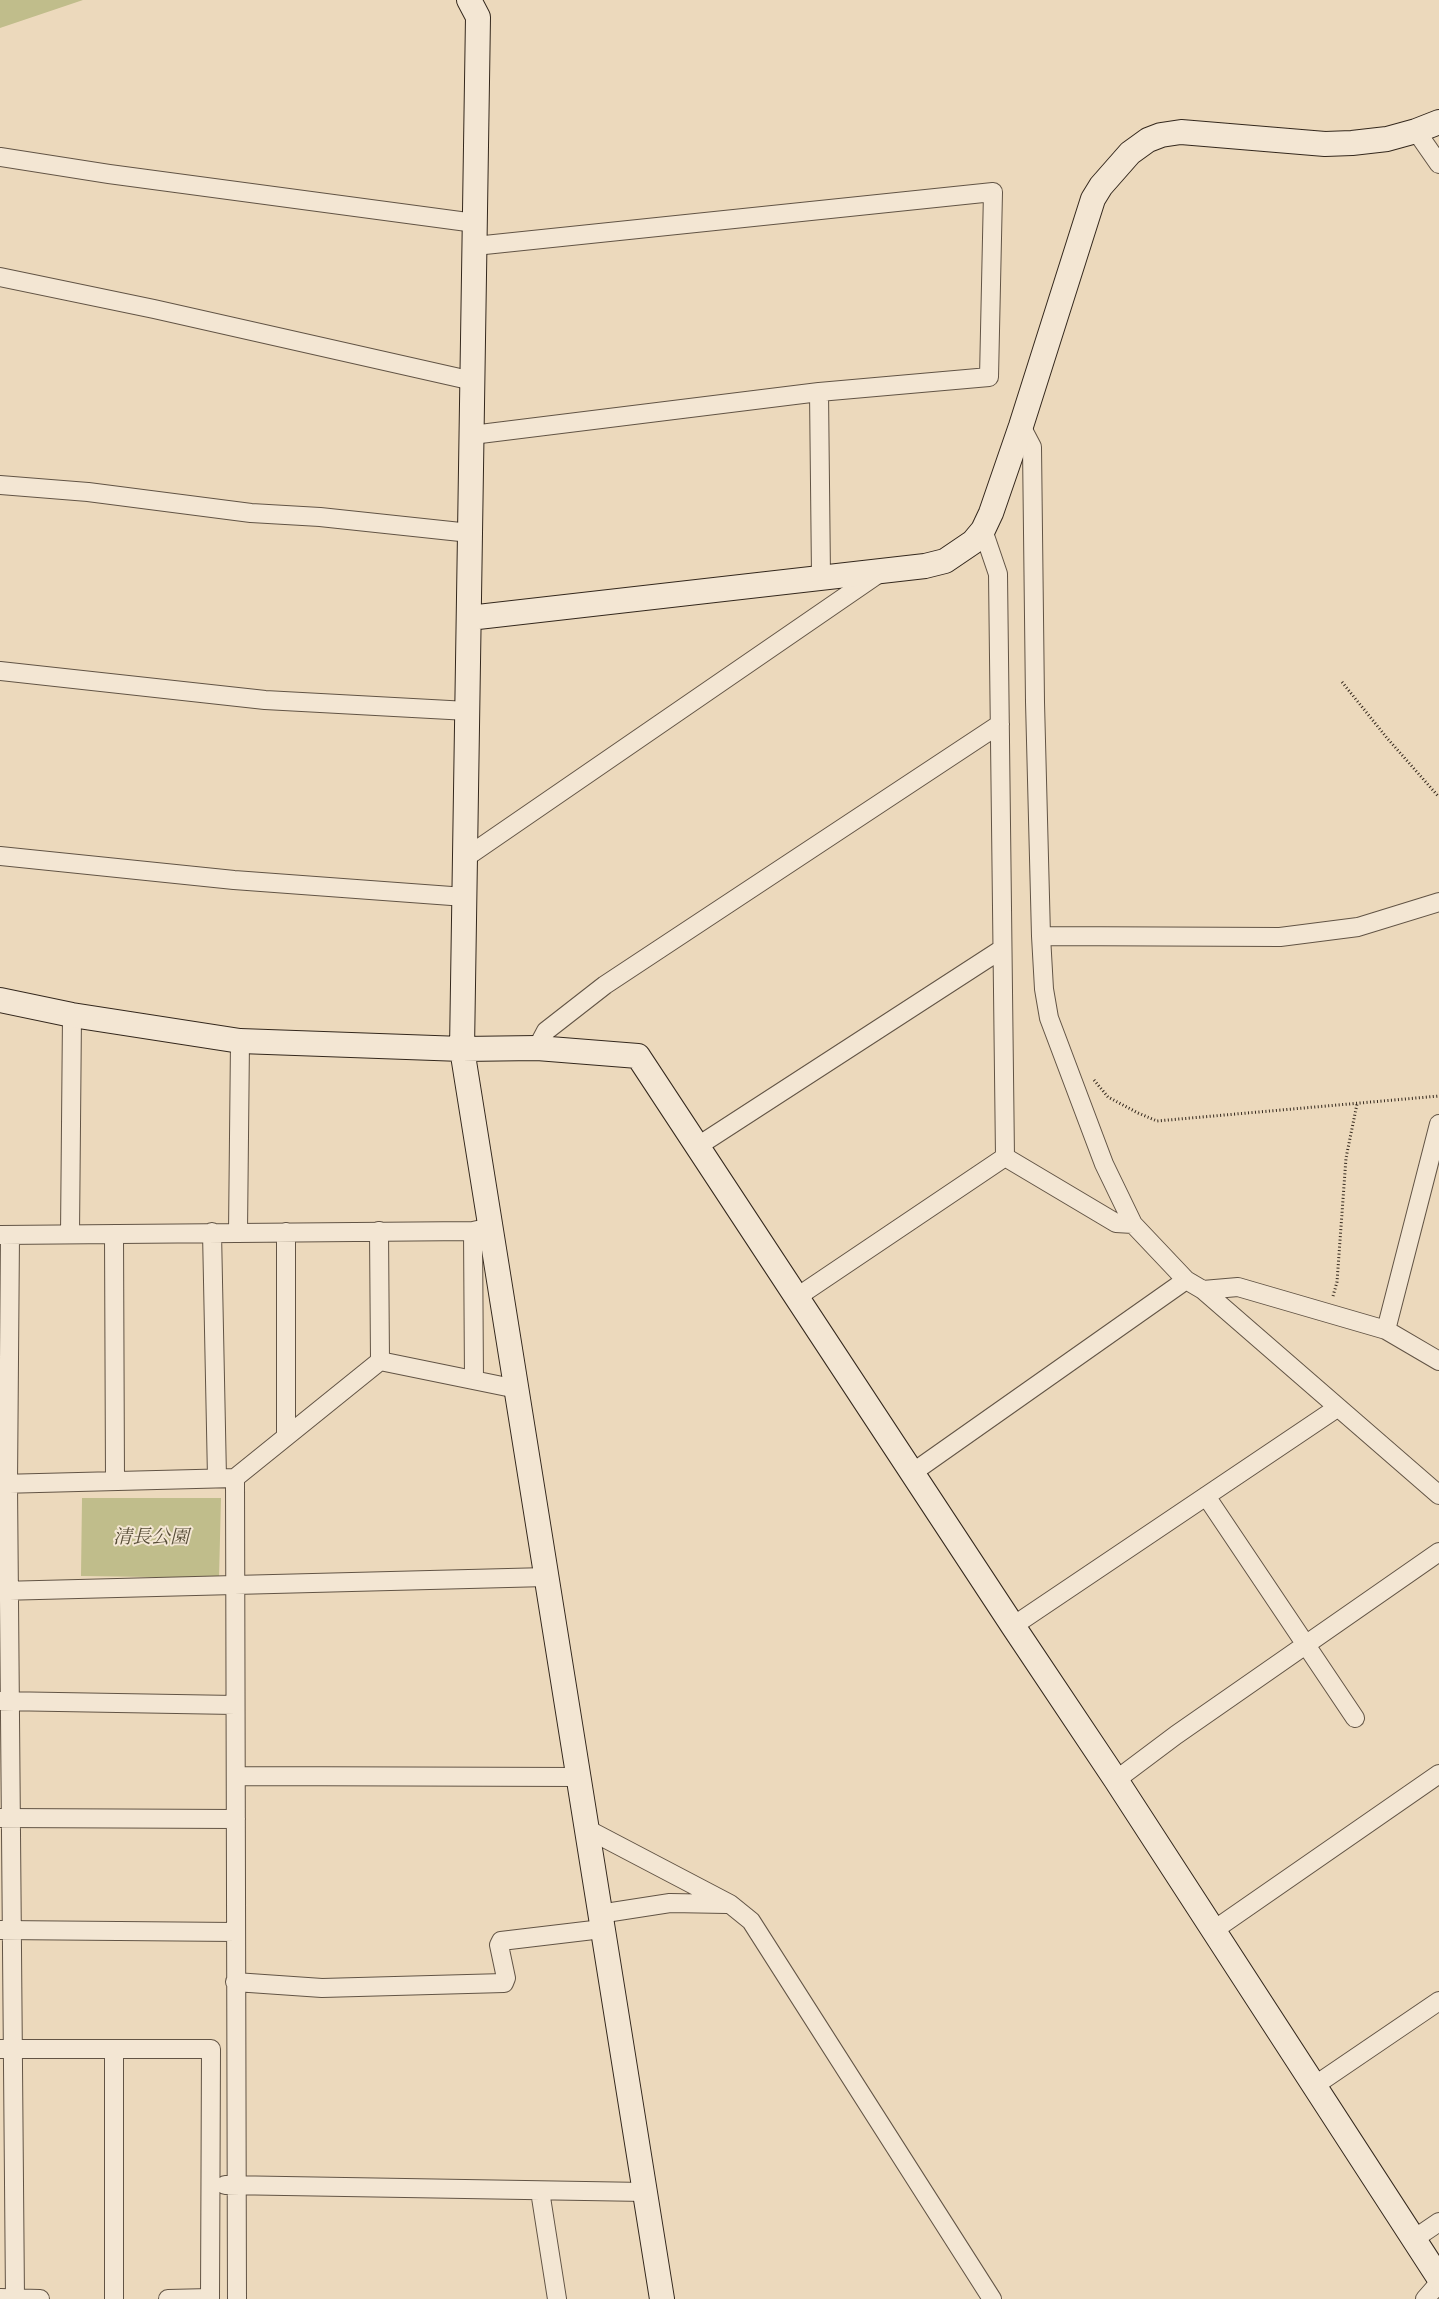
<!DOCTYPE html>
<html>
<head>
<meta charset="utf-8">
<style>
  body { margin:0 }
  canvas { display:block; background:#ecd9bc }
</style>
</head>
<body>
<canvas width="1439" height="2299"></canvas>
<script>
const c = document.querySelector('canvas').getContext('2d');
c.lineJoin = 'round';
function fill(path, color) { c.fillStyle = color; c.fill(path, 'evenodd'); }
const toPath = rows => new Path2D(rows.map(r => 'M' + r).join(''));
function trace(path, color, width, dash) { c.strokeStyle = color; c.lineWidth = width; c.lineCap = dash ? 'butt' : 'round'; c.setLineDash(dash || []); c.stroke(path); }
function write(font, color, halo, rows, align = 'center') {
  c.font = font + ' "Libre Bodoni","Noto Serif JP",serif'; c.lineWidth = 4; c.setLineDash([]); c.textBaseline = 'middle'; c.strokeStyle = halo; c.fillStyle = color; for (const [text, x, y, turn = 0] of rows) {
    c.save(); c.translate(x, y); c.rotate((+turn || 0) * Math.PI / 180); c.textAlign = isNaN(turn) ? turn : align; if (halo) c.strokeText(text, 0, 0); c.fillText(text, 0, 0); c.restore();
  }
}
fill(toPath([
  [0,0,83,0,0,28],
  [82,1498,221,1498,219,1578,81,1576]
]), '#c0bd8b');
const street = toPath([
  [1416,131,1439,164],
  [0,157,109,174,475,223],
  [0,277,154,309,473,381],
  [819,392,821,576],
  [1021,426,1032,447,1035,702,1041,936,1044,989,1049,1018,1104,1164,1133,1224,1186,1280,1203,1290,1439,1495],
  [472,435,819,392,989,377,993,192,475,246],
  [0,485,88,492,251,513,320,517,470,533],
  [983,530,998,574,1005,1157],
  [0,671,265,700,468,711],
  [0,856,234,880,465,897],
  [465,858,881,572],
  [1041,936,1280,937,1358,927,1439,902],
  [537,1048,546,1031,605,985,1000,724],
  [698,1146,1002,949],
  [379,1231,380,1361],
  [473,1231,474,1380],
  [212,1232,217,1478],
  [238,1232,240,1041],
  [286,1232,286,1437],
  [70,1234,72,1015],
  [114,1234,115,1481],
  [0,1235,473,1231,491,1227],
  [10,1235,8,1484,15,2298],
  [1203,1290,1238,1287,1386,1330,1439,1361],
  [797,1297,1005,1157,1116,1223,1133,1224],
  [1386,1330,1439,1124],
  [912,1473,1186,1280],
  [235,1478,237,2299],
  [0,1484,235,1478,380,1361,517,1389],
  [1206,1496,1355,1718],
  [0,1591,547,1577],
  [1013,1626,1337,1408],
  [0,1701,235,1705],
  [236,1776,579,1777],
  [1116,1780,1176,1735,1439,1552],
  [0,1818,236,1819],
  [587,1829,730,1904,751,1921,992,2299],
  [599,1914,670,1903,727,1904],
  [1,1930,236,1932],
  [1214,1930,1439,1774],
  [235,1982,322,1988,504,1983,506,1978,499,1945,501,1941,602,1929],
  [0,2049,211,2049,210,2299],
  [114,2050,114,2299],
  [1314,2086,1439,2001],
  [225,2185,645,2192],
  [540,2191,557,2299],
  [1414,2239,1439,2222],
  [0,2298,40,2299],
  [168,2299,210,2298],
  [1425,2299,1439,2283]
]);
const secondary = toPath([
  [469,0,478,17,462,1049,662,2299],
  [469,618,925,566,945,561,973,542,983,530,991,513,1021,426,1093,199,1101,186,1130,153,1148,140,1161,135,1181,132,1325,144,1352,143,1387,139,1416,131,1439,122],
  [0,1000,72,1015,240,1041,462,1049,537,1048,638,1056,1013,1626,1116,1780,1439,2278]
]);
trace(street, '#625445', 20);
trace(secondary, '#34281d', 26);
trace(toPath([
  [1342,682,1387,738,1439,797],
  [1094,1080,1108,1097,1138,1113,1157,1121,1439,1096],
  [1333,1296,1337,1282,1346,1158,1357,1104]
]), '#34281d', 3, [1, 2.5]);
trace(street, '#f3e6d3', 18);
trace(secondary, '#f3e6d3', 24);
write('italic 19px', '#574d38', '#f3e6d3', [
  ["清長公園",151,1538]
]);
</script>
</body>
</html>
